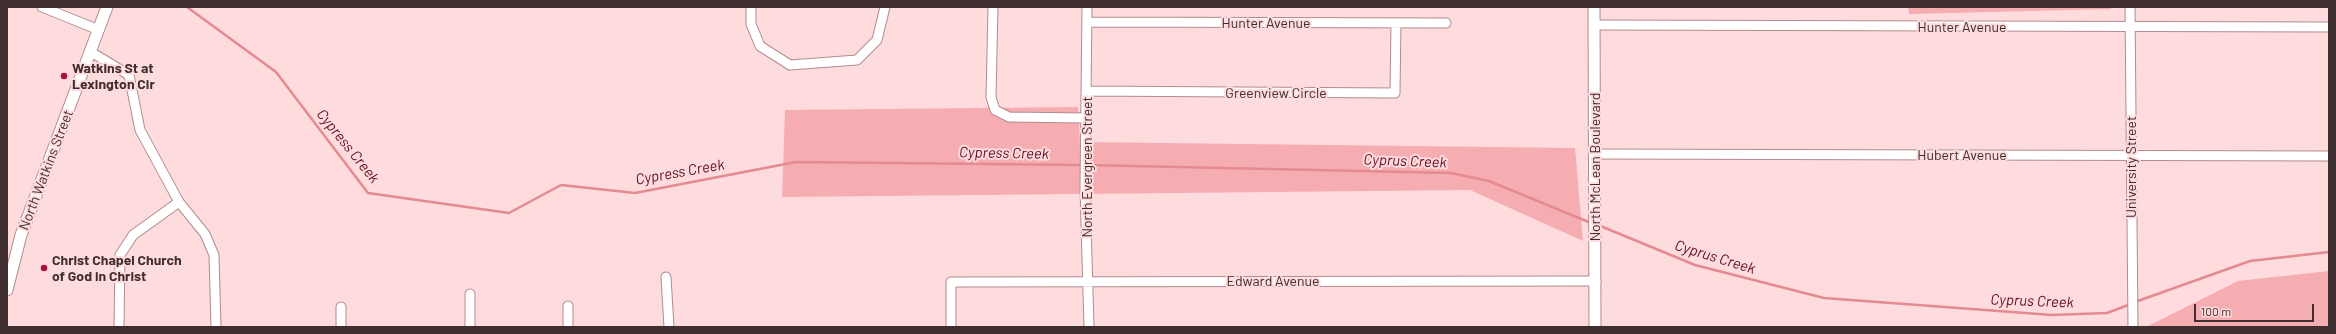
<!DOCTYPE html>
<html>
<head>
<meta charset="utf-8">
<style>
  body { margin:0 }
  #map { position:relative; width:2336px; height:334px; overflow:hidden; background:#fedbdd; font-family:Barlow,sans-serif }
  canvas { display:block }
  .frame { position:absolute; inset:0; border:8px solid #3f2e2f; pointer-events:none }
  .scale { position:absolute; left:2194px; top:304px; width:120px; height:18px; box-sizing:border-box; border:2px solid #3f2e2f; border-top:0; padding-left:5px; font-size:12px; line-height:14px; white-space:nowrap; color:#3f2e2f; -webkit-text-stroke:3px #fedbdd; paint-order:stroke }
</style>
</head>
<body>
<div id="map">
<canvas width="2336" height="334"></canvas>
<div class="frame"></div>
<div class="scale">100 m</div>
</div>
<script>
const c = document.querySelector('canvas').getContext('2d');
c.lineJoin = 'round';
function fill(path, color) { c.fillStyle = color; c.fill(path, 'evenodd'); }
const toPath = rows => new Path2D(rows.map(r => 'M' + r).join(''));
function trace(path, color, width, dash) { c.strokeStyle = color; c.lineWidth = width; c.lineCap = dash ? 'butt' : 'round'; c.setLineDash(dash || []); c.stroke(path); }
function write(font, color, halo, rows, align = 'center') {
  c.font = font + ' Barlow,sans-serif'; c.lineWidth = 4; c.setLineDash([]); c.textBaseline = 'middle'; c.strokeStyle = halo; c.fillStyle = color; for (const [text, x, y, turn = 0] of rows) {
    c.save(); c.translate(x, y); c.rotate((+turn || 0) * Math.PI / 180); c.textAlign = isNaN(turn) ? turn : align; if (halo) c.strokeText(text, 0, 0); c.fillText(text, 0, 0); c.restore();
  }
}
fill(toPath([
  [1908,7,2111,7,2111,9,1909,14],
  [1078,107,1080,142,1575,148,1583,241,1470,190,782,197,785,110],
  [2329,271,2329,327,2146,327,2238,281]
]), '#f6adb2');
trace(toPath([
  [187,7,276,72,368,193,509,213,561,185,635,193,796,162,1082,165],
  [1087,165,1451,173,1489,181,1591,223],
  [1598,225,1695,265,1824,298,2052,315,2107,313,2131,304],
  [2135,302,2250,261,2329,252]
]), '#e48a91', 2.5);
const minor = toPath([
  [42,7,99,30],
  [751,7,751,24,760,46,790,65,857,60,877,40,885,7],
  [993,7,991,97,995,110,1009,117,1086,118],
  [1087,7,1085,188,1089,327],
  [2130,7,2133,327],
  [1087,22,1446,23],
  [1594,25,2329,27],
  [91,52,129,75,140,130,179,202,205,234,214,255,216,327],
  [1086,91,1395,93,1396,23],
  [1596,154,2329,156],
  [666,277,669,327],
  [470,294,470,327],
  [568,306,568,327],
  [341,307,341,327],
  [119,327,120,255,133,235,179,202],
  [951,327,951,282,1596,281]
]);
const major = toPath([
  [1594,7,1595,327],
  [7,290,21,235,107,7]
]);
trace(minor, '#b38b8d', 11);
trace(major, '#b38b8d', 13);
trace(minor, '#fff', 9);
trace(major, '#fff', 11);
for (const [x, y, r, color] of [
  [64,76,4,"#a9133b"],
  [44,268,4,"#a9133b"]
]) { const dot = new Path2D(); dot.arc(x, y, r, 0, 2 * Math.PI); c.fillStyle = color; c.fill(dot); trace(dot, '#fedbdd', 1.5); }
write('14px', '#3f2e2f', '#fedbdd', [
  ["Hunter Avenue",1266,23],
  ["Hunter Avenue",1962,27],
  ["Greenview Circle",1276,93],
  ["Hubert Avenue",1962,155],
  ["North Evergreen Street",1087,167,-90],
  ["North McLean Boulevard",1595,167,-90],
  ["University Street",2131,167,-90],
  ["North Watkins Street",46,170,-69],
  ["Edward Avenue",1273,281]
]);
write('bold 14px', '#3f2e2f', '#fedbdd', [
  ["Watkins St at",72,68],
  ["Lexington Cir",72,84],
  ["Christ Chapel Church",52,260],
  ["of God in Christ",52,276]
], 'left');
write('italic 15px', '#5f0e20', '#fedbdd', [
  ["Cypress Creek",348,146,51],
  ["Cypress Creek",1004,153,1],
  ["Cyprus Creek",1405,161,2],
  ["Cypress Creek",680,172,-10],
  ["Cyprus Creek",1715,257,17],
  ["Cyprus Creek",2032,301,2]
]);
</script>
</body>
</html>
